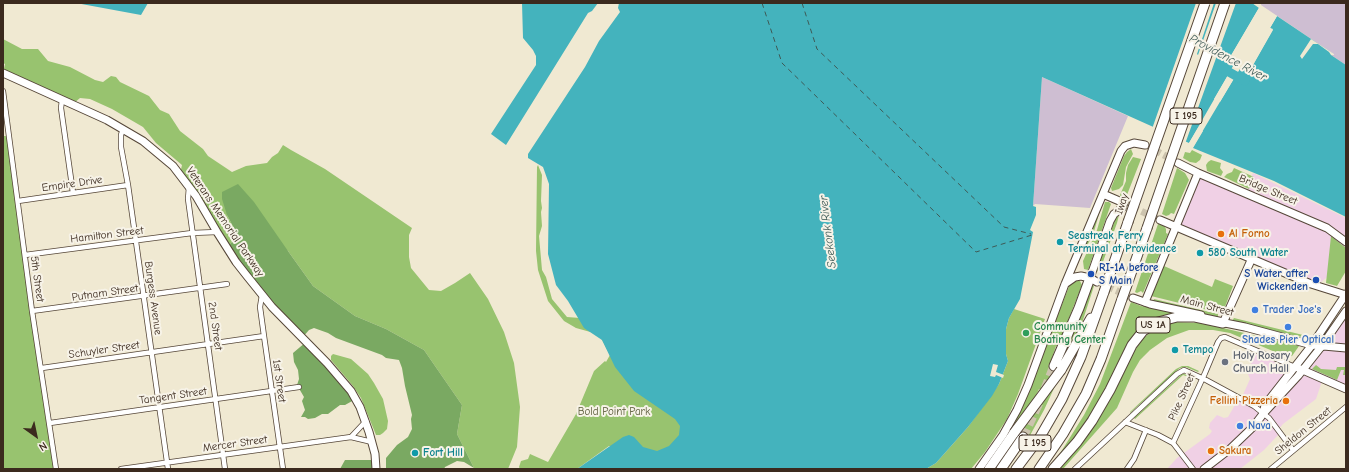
<!DOCTYPE html>
<html>
<head>
<meta charset="utf-8">
<style>
  body { margin:0 }
  #map { position:relative; width:1349px; height:472px; overflow:hidden; background:#f0e9d2; font-family:"Comic Neue",sans-serif }
  canvas { display:block }
  .frame { position:absolute; inset:0; border:4px solid #3b2a1e; pointer-events:none }
  .north { position:absolute; left:16px; top:416px; width:40px; height:40px; -webkit-text-stroke:3px #f7f3e8; paint-order:stroke; rotate:147deg; font-size:11px; font-weight:700; line-height:16px; text-align:center; color:#3b2a1e }
  .north::after { content:''; display:block; margin:auto; width:14px; height:18px; background:#3b2a1e; clip-path:polygon(50% 0,100% 100%,50% 72%,0 100%) }
</style>
</head>
<body>
<div id="map">
<canvas width="1349" height="472"></canvas>
<div class="frame"></div>
<div class="north">N</div>
</div>
<script>
const c = document.querySelector('canvas').getContext('2d');
c.lineJoin = 'round';
function fill(path, color) { c.fillStyle = color; c.fill(path, 'evenodd'); }
const toPath = rows => new Path2D(rows.map(r => 'M' + r).join(''));
function trace(path, color, width, dash) { c.strokeStyle = color; c.lineWidth = width; c.lineCap = dash ? 'butt' : 'round'; c.setLineDash(dash || []); c.stroke(path); }
function write(font, color, halo, rows, align = 'center') {
  c.font = font + ' "Comic Neue",sans-serif'; c.lineWidth = 4; c.setLineDash([]); c.textBaseline = 'middle'; c.strokeStyle = halo; c.fillStyle = color; for (const [text, x, y, turn = 0] of rows) {
    c.save(); c.translate(x, y); c.rotate((+turn || 0) * Math.PI / 180); c.textAlign = isNaN(turn) ? turn : align; if (halo) c.strokeText(text, 0, 0); c.fillText(text, 0, 0); c.restore();
  }
}
fill(toPath([
  [1253,173,1346,218,1346,263,1321,282,1307,282,1177,224,1198,174,1245,192],
  [1346,315,1346,386,1309,370],
  [1255,354,1322,381,1316,399,1283,424,1277,431,1279,434,1264,450,1240,469,1167,469,1177,458,1210,434,1212,431,1209,428,1210,423,1217,415,1224,418,1228,417,1239,398,1242,397,1250,379,1248,374,1244,372,1248,370]
]), '#f0d0e5');
fill(toPath([
  [1261,3,1346,3,1346,65,1331,55,1332,53,1261,5],
  [1042,77,1128,116,1090,208,1035,204,1033,206]
]), '#cebed2');
fill(toPath([
  [3,39,22,49,38,49,48,61,70,67,95,80,103,82,111,76,116,77,120,82,149,96,160,110,169,114,180,131,203,149,208,156,232,172,246,166,267,163,272,157,278,153,283,145,291,150,325,169,412,228,409,235,409,257,411,268,429,290,441,291,455,283,470,273,488,299,504,332,514,363,520,407,517,447,508,469,475,469,474,468,457,434,462,405,424,350,386,329,355,316,313,286,288,251,227,215,237,234,236,239,226,247,180,174,182,165,156,143,143,127,112,109,90,99,80,98,73,104,3,73,5,64,3,63],
  [3,136,7,136,55,469,3,469],
  [1131,149,1133,154,1126,167,1123,185,1119,189,1112,191,1111,188,1124,156,1127,152],
  [1192,150,1202,155,1200,160,1196,163,1190,162,1183,158,1185,152,1190,153],
  [1133,157,1141,159,1125,200,1120,197,1120,195,1126,181,1126,173,1128,165],
  [1211,160,1221,163,1220,168,1223,172,1221,176,1207,171,1206,165,1208,162],
  [538,165,542,175,541,201,542,208,541,212,542,226,539,236,542,270,546,277,552,299,567,317,580,318,687,416,674,454,609,446,577,469,520,469,519,467,521,461,528,459,530,454,548,462,576,414,594,371,605,361,606,362,610,355,601,338,594,333,576,328,564,321,548,301,538,270,536,251,537,167],
  [1177,168,1185,173,1189,180,1174,214,1171,213,1169,215,1166,216,1162,214],
  [1234,168,1254,177,1249,189,1224,177,1227,174,1232,172],
  [1105,202,1109,202,1111,204,1088,270,1084,269,1083,261,1097,230],
  [1101,207,1093,235,1075,267],
  [1119,215,1117,223,1100,270,1096,272,1115,220],
  [1158,224,1164,226,1166,229,1166,233,1168,234,1143,293,1141,291,1137,293,1135,292],
  [1331,236,1346,248,1346,271,1337,286,1326,283],
  [1164,266,1212,287,1215,279,1233,286,1223,312,1220,313,1151,296],
  [1077,280,1080,281,1082,285,1058,346,1056,346,1050,364,1049,364,1048,366,1049,365,1057,368,1042,390,1039,389,1033,402,1002,443,1020,411,1070,284,1072,282],
  [1091,284,1094,286,1082,323,1073,344,1058,368,1066,351,1064,351],
  [1154,299,1218,314,1218,317,1153,301],
  [1131,302,1141,306,1181,313,1152,321,1106,390,1083,429,1054,463,1084,415,1100,384],
  [1014,309,1045,319,1018,394,1007,419,985,452,971,469,926,469,936,463,968,427,999,384,1008,361,1006,354,1006,329,1009,318],
  [1234,318,1303,335,1301,337,1232,321],
  [1175,322,1202,323,1299,346,1292,356,1287,357,1230,333,1213,330,1189,330,1167,338,1150,350,1140,360,1133,372,1117,408,1063,469,1058,469,1143,338,1159,327],
  [333,354,351,359,368,374,374,383,383,399,388,421,387,429,383,433,380,435,376,435,361,398,353,386,331,360,331,356],
  [1316,365,1321,369,1336,370,1337,367,1346,367,1346,375,1343,375,1344,370,1341,370,1337,380,1312,369],
  [1182,366,1188,366,1199,371,1198,372,1186,367,1180,368,1130,413,1130,412,1176,369],
  [1182,374,1184,374,1196,378,1195,379,1183,375,1135,419,1134,418],
  [1056,384,1044,410,1028,439,1028,437,1026,439,1018,435,1040,405,1043,406,1041,404]
]), '#98c36f');
fill(toPath([
  [238,184,254,202,288,251,313,286,355,316,386,329,424,350,462,405,457,434,474,468,464,462,457,461,445,467,444,469,386,469,386,458,397,445,408,437,412,429,411,419,412,415,405,386,402,368,399,360,386,358,382,355,336,338,328,333,314,328,309,330,302,338,226,247,236,239,237,234,227,215,222,199,222,192],
  [306,342,354,400,345,405,340,405,328,414,322,414,315,418,308,419,305,417,301,417,305,410,302,401,304,397,297,385,299,379,298,370,294,362,293,353],
  [345,460,373,460,376,469,340,469]
]), '#7aa962');
fill(toPath([
  [76,3,148,3,141,15],
  [522,3,598,3,592,11,588,13,506,145,491,134,536,65,536,56,533,50,523,38],
  [619,3,1252,3,1259,8,1229,59,1235,63,1214,99,1220,102,1241,67,1249,72,1273,29,1270,28,1277,16,1332,53,1331,55,1346,65,1346,217,1274,181,1193,148,1203,131,1198,128,1189,143,1042,77,1033,206,1036,207,1036,215,1030,230,1033,232,1020,299,1009,318,1006,329,1006,354,1008,361,999,384,992,396,968,427,936,463,926,469,577,469,623,437,629,435,634,437,643,447,657,451,669,446,679,435,680,426,675,419,634,391,615,367,602,340,584,328,568,301,556,285,548,254,549,184,543,167,528,158,528,154,585,67,599,41,620,12,618,8]
]), '#44b3bd');
fill(toPath([
  [1196,3,1214,3,1197,54,1198,55,1216,3,1236,3,1185,144,1152,129],
  [1260,6,1260,9,1232,59,1236,61,1237,63,1217,98,1219,100,1239,66,1241,66,1248,69,1270,30,1268,27,1275,15,1277,16,1270,28,1273,30,1249,72,1240,68,1192,149,1191,147,1200,131,1198,130,1190,145,1188,145,1189,143,1235,63,1229,59],
  [1311,39,1334,54,1334,55,1331,55,1329,52,1318,44,1313,44,1302,59,1300,56],
  [993,364,998,365,996,372,1004,375,1003,378,996,375,995,377,990,376]
]), '#f0e9d2');
trace(toPath([
  [1220,67,1245,81]
]), '#44b3bd', 9);
trace(toPath([
  [762,3,782,63,976,252,1032,235],
  [802,3,817,49,1004,227,1031,234]
]), '#3e5a56', 1, [5, 4]);
trace(toPath([
  [1145,145,1175,161]
]), '#ccc3ae', 7, [7, 3.5]);
trace(toPath([
  [1122,208,1130,206,1160,220],
  [1097,282,1133,298]
]), '#ccc3ae', 7, [7, 3.5]);
trace(toPath([
  [1045,389,1054,366],
  [1023,437,1039,403]
]), '#ccc3ae', 9, [9, 4.5]);
const street = toPath([
  [3,91,32,311,56,469],
  [62,100,61,108,73,193],
  [123,129,121,135,121,147,128,185,168,469],
  [189,187,188,199,225,469],
  [18,201,128,185],
  [25,255,192,233,217,232],
  [262,295,260,307,264,336,283,469],
  [32,311,227,284],
  [42,368,264,336],
  [1125,422,1158,435,1173,443,1193,469],
  [50,423,299,387],
  [351,437,366,421],
  [1173,443,1205,373,1218,342,1221,338,1225,337,1295,367],
  [121,469,351,437,372,442],
  [1075,469,1177,374,1184,370,1206,380,1254,406,1269,418,1293,450],
  [1127,469,1134,459,1146,430],
  [1271,469,1346,407]
]);
const secondary = toPath([
  [3,73,107,120,143,141,173,166,196,196,217,232,236,262,247,276,272,307,327,363,351,391,360,407,369,432,375,454,376,469],
  [1178,163,1198,173,1327,228,1346,242],
  [1103,194,1124,203],
  [1065,284,1075,277,1081,276,1090,278],
  [1145,302,1198,173],
  [1223,323,1252,258],
  [1298,368,1346,389],
  [1263,414,1265,405,1312,345],
  [979,469,1003,435,1017,410,1028,385,1065,284,1121,151,1125,146,1134,143,1145,145],
  [1204,469,1230,449,1253,427,1263,414,1298,376,1321,347]
]);
const primary = toPath([
  [1160,220,1311,284,1346,295],
  [1097,282,1090,278,1110,221,1114,214,1122,208],
  [1133,298,1150,304,1201,315],
  [1220,322,1245,327,1312,345,1346,348],
  [1312,345,1346,294],
  [1321,347,1346,311]
]);
const highway = toPath([
  [1109,277,1128,222],
  [1127,285,1147,228],
  [1054,366,1079,308,1090,278],
  [1061,370,1091,318],
  [989,469,1014,433],
  [1001,469,1023,437],
  [1016,469,1040,437,1062,399,1081,357,1104,292],
  [1039,469,1063,434,1086,394,1101,359,1122,299],
  [1053,469,1077,442,1092,421,1110,390,1132,345,1143,331,1158,322,1177,317,1195,317,1223,323]
]);
trace(street, '#564739', 6);
trace(secondary, '#564739', 9);
trace(primary, '#564739', 9);
trace(highway, '#564739', 11);
trace(street, '#fff', 4.5);
trace(secondary, '#fff', 7);
trace(primary, '#fff', 7);
trace(highway, '#fff', 9);
const highwayBridge = toPath([
  [1128,222,1205,3],
  [1147,228,1225,3],
  [1104,292,1109,277],
  [1122,299,1127,285],
  [1014,433,1061,370]
]);
trace(highwayBridge, '#564739', 11, []);
trace(highwayBridge, '#fff', 9);
for (const [x, y, r, color] of [
  [1221,234,4,"#e8710a"],
  [1060,242,4,"#0f9aa8"],
  [1200,253,4,"#0f9aa8"],
  [1091,274,4,"#1a4fb4"],
  [1316,280,4,"#1a4fb4"],
  [1255,310,4,"#3f7fe0"],
  [1288,327,4,"#3f7fe0"],
  [1026,333,4,"#2e9e5b"],
  [1175,350,4,"#0f9aa8"],
  [1225,362,4,"#6b7280"],
  [1286,401,4,"#e8710a"],
  [1240,426,4,"#3f7fe0"],
  [1211,451,4,"#e8710a"],
  [415,453,4,"#0f9aa8"]
]) { const dot = new Path2D(); dot.arc(x, y, r, 0, 2 * Math.PI); c.fillStyle = color; c.fill(dot); trace(dot, '#f7f3e8', 1.5); }
for (const [x, y, w] of [
  [1186,116,32],
  [1153,325,34],
  [1035,443,32]
]) { const box = new Path2D(); box.roundRect(x - w / 2, y - 8, w, 16, 3); c.fillStyle = '#f7f3e8'; c.fill(box); trace(box, '#3b2a1e', 1); }
write('bold 10px', '#3b2a1e', null, [
  ["I 195",1186,116],
  ["US 1A",1153,325],
  ["I 195",1035,443]
]);
write('11px', '#3b2a1e', '#f7f3e8', [
  ["Empire Drive",72,184,-8],
  ["Bridge Street",1268,190,23],
  ["Iway",1122,204,-71],
  ["Veterans Memorial Parkway",225,222,56],
  ["Hamilton Street",107,235,-7],
  ["5th Street",37,279,82],
  ["Putnam Street",105,293,-8],
  ["Burgess Avenue",153,298,82],
  ["Main Street",1207,306,15],
  ["2nd Street",215,326,82],
  ["Schuyler Street",104,350,-8],
  ["1st Street",279,381,82],
  ["Tangent Street",173,396,-8],
  ["Pike Street",1182,397,-66],
  ["Sheldon Street",1303,431,-39],
  ["Mercer Street",235,444,-8]
]);
write('bold 11px', '#c56008', '#f7f3e8', [
  ["Al Forno",1229,234],
  ["Fellini Pizzeria",1278,401,"right"],
  ["Sakura",1219,451]
], 'left');
write('bold 11px', '#0d838f', '#f7f3e8', [
  ["Seastreak Ferry",1068,236],
  ["Terminal at Providence",1068,249],
  ["580 South Water",1208,253],
  ["Tempo",1183,350],
  ["Fort Hill",423,453]
], 'left');
write('bold 11px', '#164399', '#f7f3e8', [
  ["RI-1A before",1099,268],
  ["S Main",1099,281],
  ["S Water after",1308,274,"right"],
  ["Wickenden",1308,287,"right"]
], 'left');
write('bold 11px', '#366cbe', '#f7f3e8', [
  ["Trader Joe's",1263,310],
  ["Shades Pier Optical",1288,340,"center"],
  ["Nava",1248,426]
], 'left');
write('bold 11px', '#27864d', '#f7f3e8', [
  ["Community",1034,327],
  ["Boating Center",1034,340]
], 'left');
write('bold 11px', '#5b616d', '#f7f3e8', [
  ["Holy Rosary",1233,356],
  ["Church Hall",1233,369]
], 'left');
write('11px', '#575836', '#f7f3e8', [
  ["Bold Point Park",614,412]
]);
write('italic 12px', '#3e5a56', '#f7f3e8', [
  ["Providence River",1228,58,28],
  ["Seekonk River",828,232,-97]
]);
</script>
</body>
</html>
